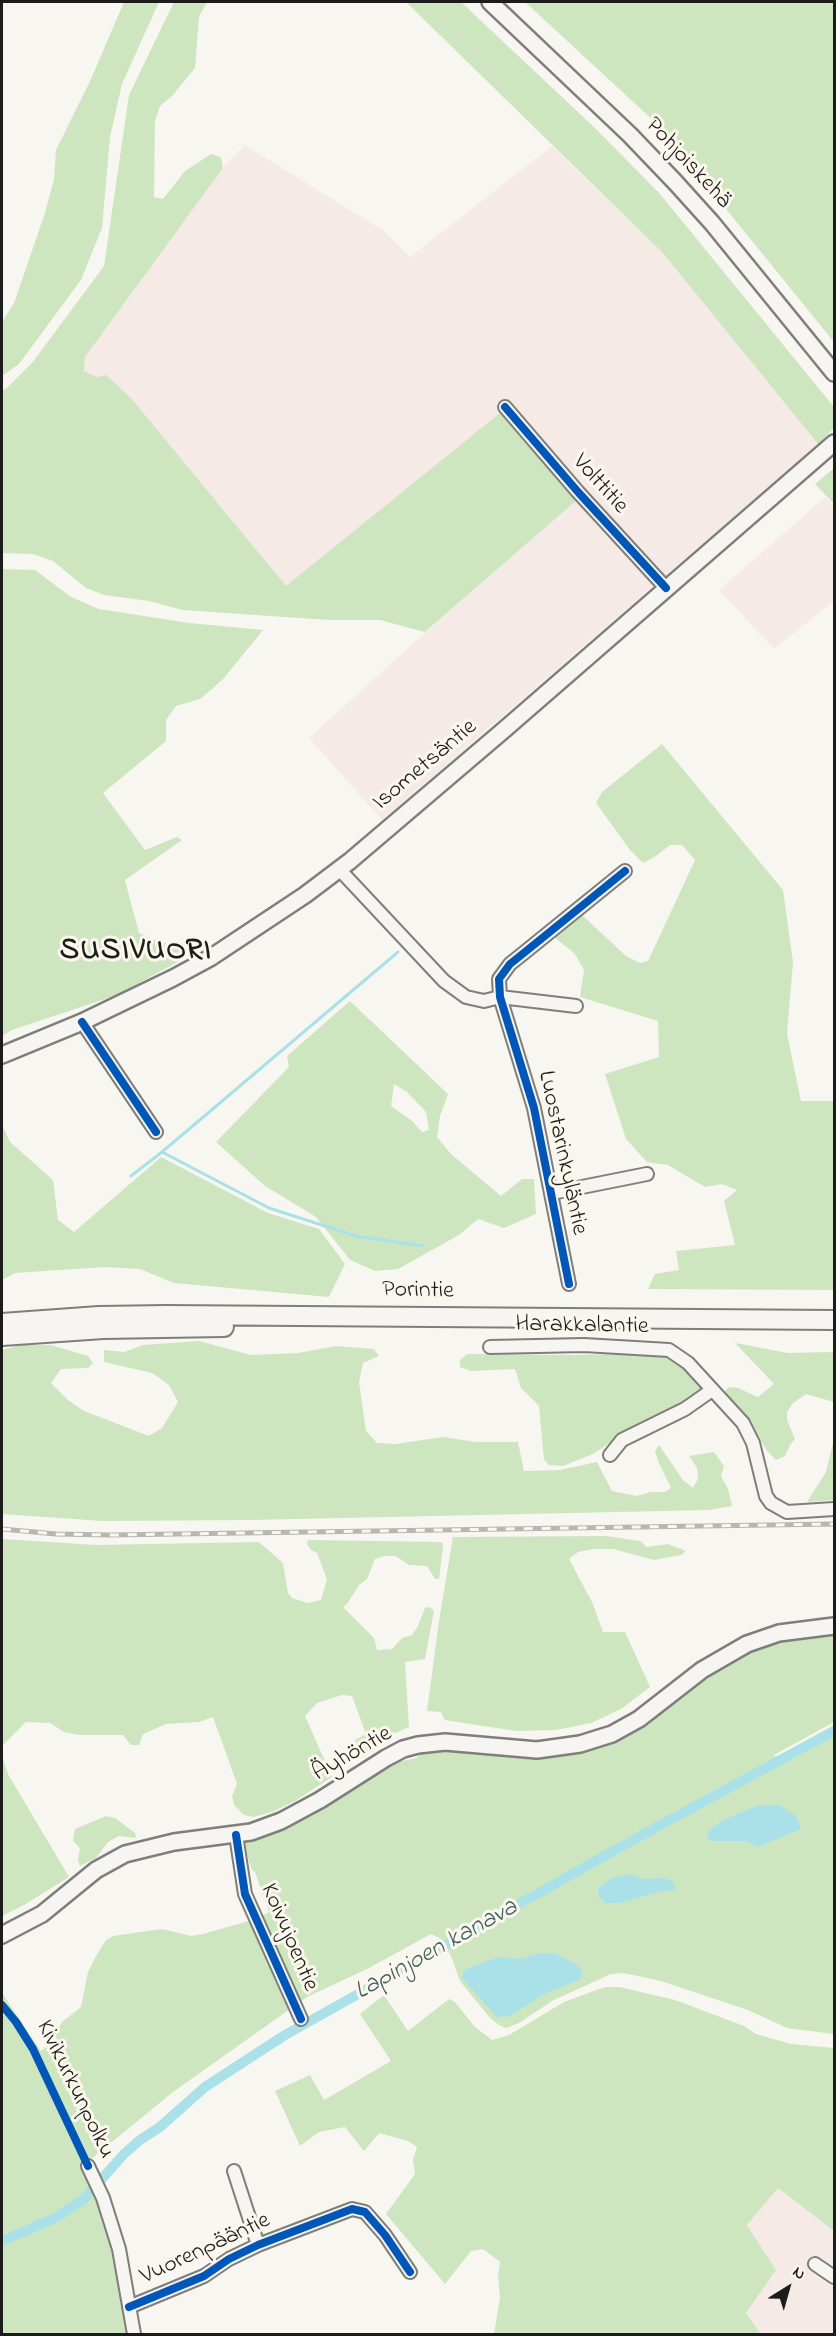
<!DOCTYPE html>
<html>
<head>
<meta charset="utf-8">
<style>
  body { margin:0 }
  #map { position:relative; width:836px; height:2336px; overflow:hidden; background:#f8f6f0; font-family:"Indie Flower",sans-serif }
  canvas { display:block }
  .frame { position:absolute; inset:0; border:3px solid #1c1c1c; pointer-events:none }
  .north { position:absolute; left:758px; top:2258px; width:60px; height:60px; -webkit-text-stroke:4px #fbf7ec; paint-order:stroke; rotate:37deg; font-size:16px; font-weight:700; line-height:24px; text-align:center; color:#1c1c1c }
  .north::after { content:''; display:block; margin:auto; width:21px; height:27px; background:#1c1c1c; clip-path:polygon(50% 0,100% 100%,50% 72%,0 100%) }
</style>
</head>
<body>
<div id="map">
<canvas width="836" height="2336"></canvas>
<div class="frame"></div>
<div class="north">N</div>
</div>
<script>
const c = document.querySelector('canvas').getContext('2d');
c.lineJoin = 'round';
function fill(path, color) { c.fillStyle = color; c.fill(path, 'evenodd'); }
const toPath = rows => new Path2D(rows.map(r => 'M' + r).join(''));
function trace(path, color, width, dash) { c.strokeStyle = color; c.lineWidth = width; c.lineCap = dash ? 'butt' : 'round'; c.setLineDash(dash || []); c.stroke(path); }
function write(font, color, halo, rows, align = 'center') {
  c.font = font + ' "Indie Flower",sans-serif'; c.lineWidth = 6; c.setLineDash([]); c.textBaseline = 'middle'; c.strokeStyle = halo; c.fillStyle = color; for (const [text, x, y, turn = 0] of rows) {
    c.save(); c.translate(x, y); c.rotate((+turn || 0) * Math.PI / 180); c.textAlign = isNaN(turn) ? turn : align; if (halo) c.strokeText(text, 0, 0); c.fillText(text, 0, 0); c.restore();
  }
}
fill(toPath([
  [245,145,384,231,410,257,552,146,662,252,818,444,382,820,309,738,419,638,577,500,500,414,286,587,131,398,84,371,85,357,223,168],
  [825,497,834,507,834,601,774,649,719,590],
  [778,2188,834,2231,834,2334,761,2334,746,2313,776,2270,747,2225]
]), '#f6eae7');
fill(toPath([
  [124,2,159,2,122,84,110,137,102,228,81,280,19,364,2,376,2,322,14,303,44,216,54,179,56,150,91,79],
  [174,2,207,2,199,17,195,68,172,96,160,106,155,121,154,197,163,199,185,171,211,154,221,157,223,168,85,357,84,371,97,377,106,375,131,398,286,586,500,413,577,500,425,632,380,620,329,620,182,610,149,601,104,595,86,588,53,561,33,554,2,553,2,391,8,387,32,363,104,266,129,95],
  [406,2,461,2,595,128,660,194,834,407,834,428,818,444,662,252],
  [525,2,834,2,834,342,657,124],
  [834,468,834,504,815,484],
  [2,569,35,570,71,597,99,609,189,623,263,630,224,678,212,689,200,699,176,706,166,720,166,741,103,793,145,850,177,837,182,840,125,880,139,933,162,943,186,944,192,954,117,995,12,1030,2,1036],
  [662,744,783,890,793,962,787,1034,801,1101,834,1101,834,1290,648,1289,655,1274,679,1270,676,1251,735,1245,724,1201,737,1190,722,1184,705,1187,668,1165,647,1162,626,1139,605,1074,659,1057,658,1021,580,997,584,970,575,954,553,936,582,915,626,956,640,963,648,961,695,860,682,845,670,845,656,856,643,863,630,850,596,803,602,792],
  [350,1001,448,1094,440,1116,437,1137,451,1154,501,1196,522,1179,534,1179,536,1214,504,1228,478,1219,459,1235,398,1269,375,1271,350,1260,316,1217,265,1186,216,1142,289,1067,287,1056],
  [394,1084,407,1092,426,1112,429,1130,422,1132,412,1121,391,1106],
  [2,1125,10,1142,53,1180,58,1220,74,1232,161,1157,268,1213,319,1229,345,1264,329,1297,174,1283,140,1269,105,1267,15,1273,2,1280],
  [199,1341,251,1355,298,1353,336,1346,374,1349,379,1356,363,1363,359,1382,366,1431,377,1443,396,1444,443,1437,476,1442,518,1442,524,1471,560,1470,597,1462,612,1491,637,1496,651,1492,665,1492,671,1488,658,1461,655,1451,659,1445,683,1480,693,1488,698,1479,697,1468,689,1456,714,1452,724,1466,721,1476,728,1489,732,1506,709,1510,251,1520,103,1521,2,1514,2,1350,20,1345,51,1345,88,1356,93,1363,88,1368,61,1369,51,1383,68,1400,84,1411,149,1436,162,1428,178,1402,169,1385,152,1373,104,1362,104,1350,124,1352,143,1345],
  [735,1343,788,1353,834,1352,834,1402,806,1394,793,1403,787,1412,787,1420,795,1439,790,1445,785,1456,776,1460,767,1451,748,1418,724,1392,729,1387,738,1388,758,1397,774,1384],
  [663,1353,688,1370,700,1383,702,1392,617,1438,593,1454,563,1466,549,1465,544,1460,539,1406,521,1388,515,1369,471,1371,460,1367,460,1360,467,1354,572,1355],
  [834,1439,834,1500,807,1502,826,1472],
  [606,1536,640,1541,647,1547,668,1544,686,1551,681,1555,654,1560,613,1549,593,1549,578,1552,569,1559,592,1602,603,1632,625,1632,650,1687,621,1709,591,1723,556,1730,516,1731,445,1720,441,1712,427,1711,439,1621,453,1537],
  [2,1539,96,1545,259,1542,283,1563,288,1593,292,1598,308,1603,321,1600,327,1579,317,1553,311,1550,307,1544,308,1540,442,1542,443,1546,439,1579,435,1579,427,1566,409,1565,396,1556,385,1556,375,1559,367,1579,359,1585,347,1604,343,1607,374,1638,377,1650,392,1649,402,1638,412,1635,418,1626,425,1608,430,1607,434,1611,425,1659,405,1662,409,1727,391,1735,367,1752,359,1751,355,1740,366,1734,352,1696,342,1695,317,1703,305,1716,332,1777,295,1801,272,1812,253,1817,244,1815,234,1805,232,1796,237,1784,213,1717,199,1722,166,1724,143,1734,139,1745,131,1745,123,1735,79,1735,64,1732,50,1723,26,1722,2,1746],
  [834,1632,834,1722,774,1755,783,1764,834,1736,834,2034,787,2028,748,2010,661,1981,623,1973,611,1974,552,2001,519,2023,506,2028,499,2025,490,2018,460,1981,451,1956,441,1939,431,1934,369,1968,307,1997,173,2092,90,2160,104,2188,117,2221,127,2266,138,2334,2,2334,2,1993,41,2051,50,2044,62,2022,81,2007,88,1972,96,1956,106,1940,113,1936,162,1929,191,1936,203,1934,259,1918,269,1912,255,1872,252,1870,243,1843,245,1840,264,1837,397,1762,417,1758,421,1752,446,1749,450,1752,485,1755,489,1751,593,1747,611,1743,648,1725,712,1670,731,1658,798,1633,805,1638],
  [2,1756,8,1774,69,1877,24,1905,2,1916],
  [106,1816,115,1818,135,1833,136,1838,119,1836,108,1842,96,1858,80,1866,78,1860,80,1848,73,1841,75,1829],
  [605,1987,620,1987,675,2000,744,2026,756,2034,791,2044,834,2048,834,2231,778,2188,747,2225,776,2270,746,2313,761,2334,494,2334,500,2298,498,2276,500,2262,483,2249,471,2251,445,2284,386,2214,415,2174,413,2160,417,2147,408,2141,379,2133,364,2151,345,2127,319,2132,300,2146,275,2091,310,2075,324,2100,391,2061,360,2014,384,1995,408,2031,449,1999,455,2002,475,2027,492,2040,509,2035,564,2002]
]), '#cde6c0');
fill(toPath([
  [778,1804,796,1816,801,1829,758,1847,745,1841,712,1841,707,1837,708,1831,723,1820,759,1805,771,1806],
  [628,1874,645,1879,664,1878,672,1881,675,1885,674,1890,662,1891,620,1903,605,1903,599,1897,598,1888,610,1879],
  [541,1953,556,1954,577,1965,583,1972,579,1980,546,1993,510,2016,497,2017,462,1978,463,1971,468,1968,499,1957,519,1959]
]), '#aae1e8');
trace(toPath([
  [398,952,162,1152,269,1208,356,1236,423,1246],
  [131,1176,162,1152]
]), '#aae1e8', 3);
trace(toPath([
  [2,2241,55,2218,84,2199,124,2154,140,2140,160,2127,205,2087,285,2035,642,1835,834,1731]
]), '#aae1e8', 10);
const minor = toPath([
  [505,407,578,492,666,588],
  [339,869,444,981,466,997,484,1001,500,997,576,1006],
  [82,1022,156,1132],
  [552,1193,647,1174],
  [569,1284,534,1108,500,997,499,979,510,964,525,952,625,871],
  [490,1347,584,1345,669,1350,688,1363,743,1423,753,1443,766,1496,771,1503,787,1512,834,1509],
  [610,1455,622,1440,685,1409,712,1390],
  [236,1835,245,1894,301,2019],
  [88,2166,103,2198,119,2249,134,2334],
  [234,2171,258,2245],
  [815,2264,834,2277],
  [129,2307,204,2276,229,2259,258,2245,352,2209,365,2212,385,2235,410,2272]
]);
const major = toPath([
  [490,2,630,135,675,182,712,223,834,373],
  [2,1055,82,1022,173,978,210,958,305,895,350,861,505,729,834,443],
  [2,1935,42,1914,96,1870,125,1854,174,1842,251,1832,281,1821,320,1800,386,1758,403,1749,418,1745,445,1742,537,1750,580,1744,612,1734,639,1719,702,1670,747,1644,779,1633,834,1626]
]);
const highway = toPath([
  [2,1323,99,1316,166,1315,834,1320],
  [2,1336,103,1329,224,1327]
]);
trace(minor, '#7f7e7b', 16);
trace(major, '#7f7e7b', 20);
trace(highway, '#7f7e7b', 22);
trace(minor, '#f6f5f1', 12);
trace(major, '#f6f5f1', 15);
trace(highway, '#f6f5f1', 18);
const rail = toPath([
  [2,1529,56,1534,111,1535,834,1524]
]);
trace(rail, '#b7b6b4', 5);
trace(rail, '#fbf7ec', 3, [9]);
trace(toPath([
  [505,407,578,492,666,588],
  [82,1022,156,1132],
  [569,1284,534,1108,500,997,499,979,510,964,525,952,625,871],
  [236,1835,245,1894,301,2019],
  [2,2005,16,2022,33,2049,88,2166],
  [129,2307,204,2276,229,2259,258,2245,352,2209,365,2212,385,2235,410,2272]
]), '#0057b8', 8);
write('24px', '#1c1c1c', '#fbf7ec', [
  ["Pohjoiskehä",687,164,47],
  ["Volttitie",599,485,48],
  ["Isometsäntie",426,766,-40],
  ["Luostarinkyläntie",561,1153,78],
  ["Porintie",418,1292,1],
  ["Harakkalantie",582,1327,1],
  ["Äyhöntie",353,1755,-30],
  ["Koivujoentie",288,1938,67],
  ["Kivikurkunpolku",74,2090,64],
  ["Vuorenpääntie",206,2250,-25]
]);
write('italic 26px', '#425e62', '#fbf7ec', [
  ["Lapinjoen kanava",437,1951,-29]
]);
c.letterSpacing = '1.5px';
write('bold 30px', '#1c1c1c', '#fbf7ec', [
  ["SUSIVUORI",136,953]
]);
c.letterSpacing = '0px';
</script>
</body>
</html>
